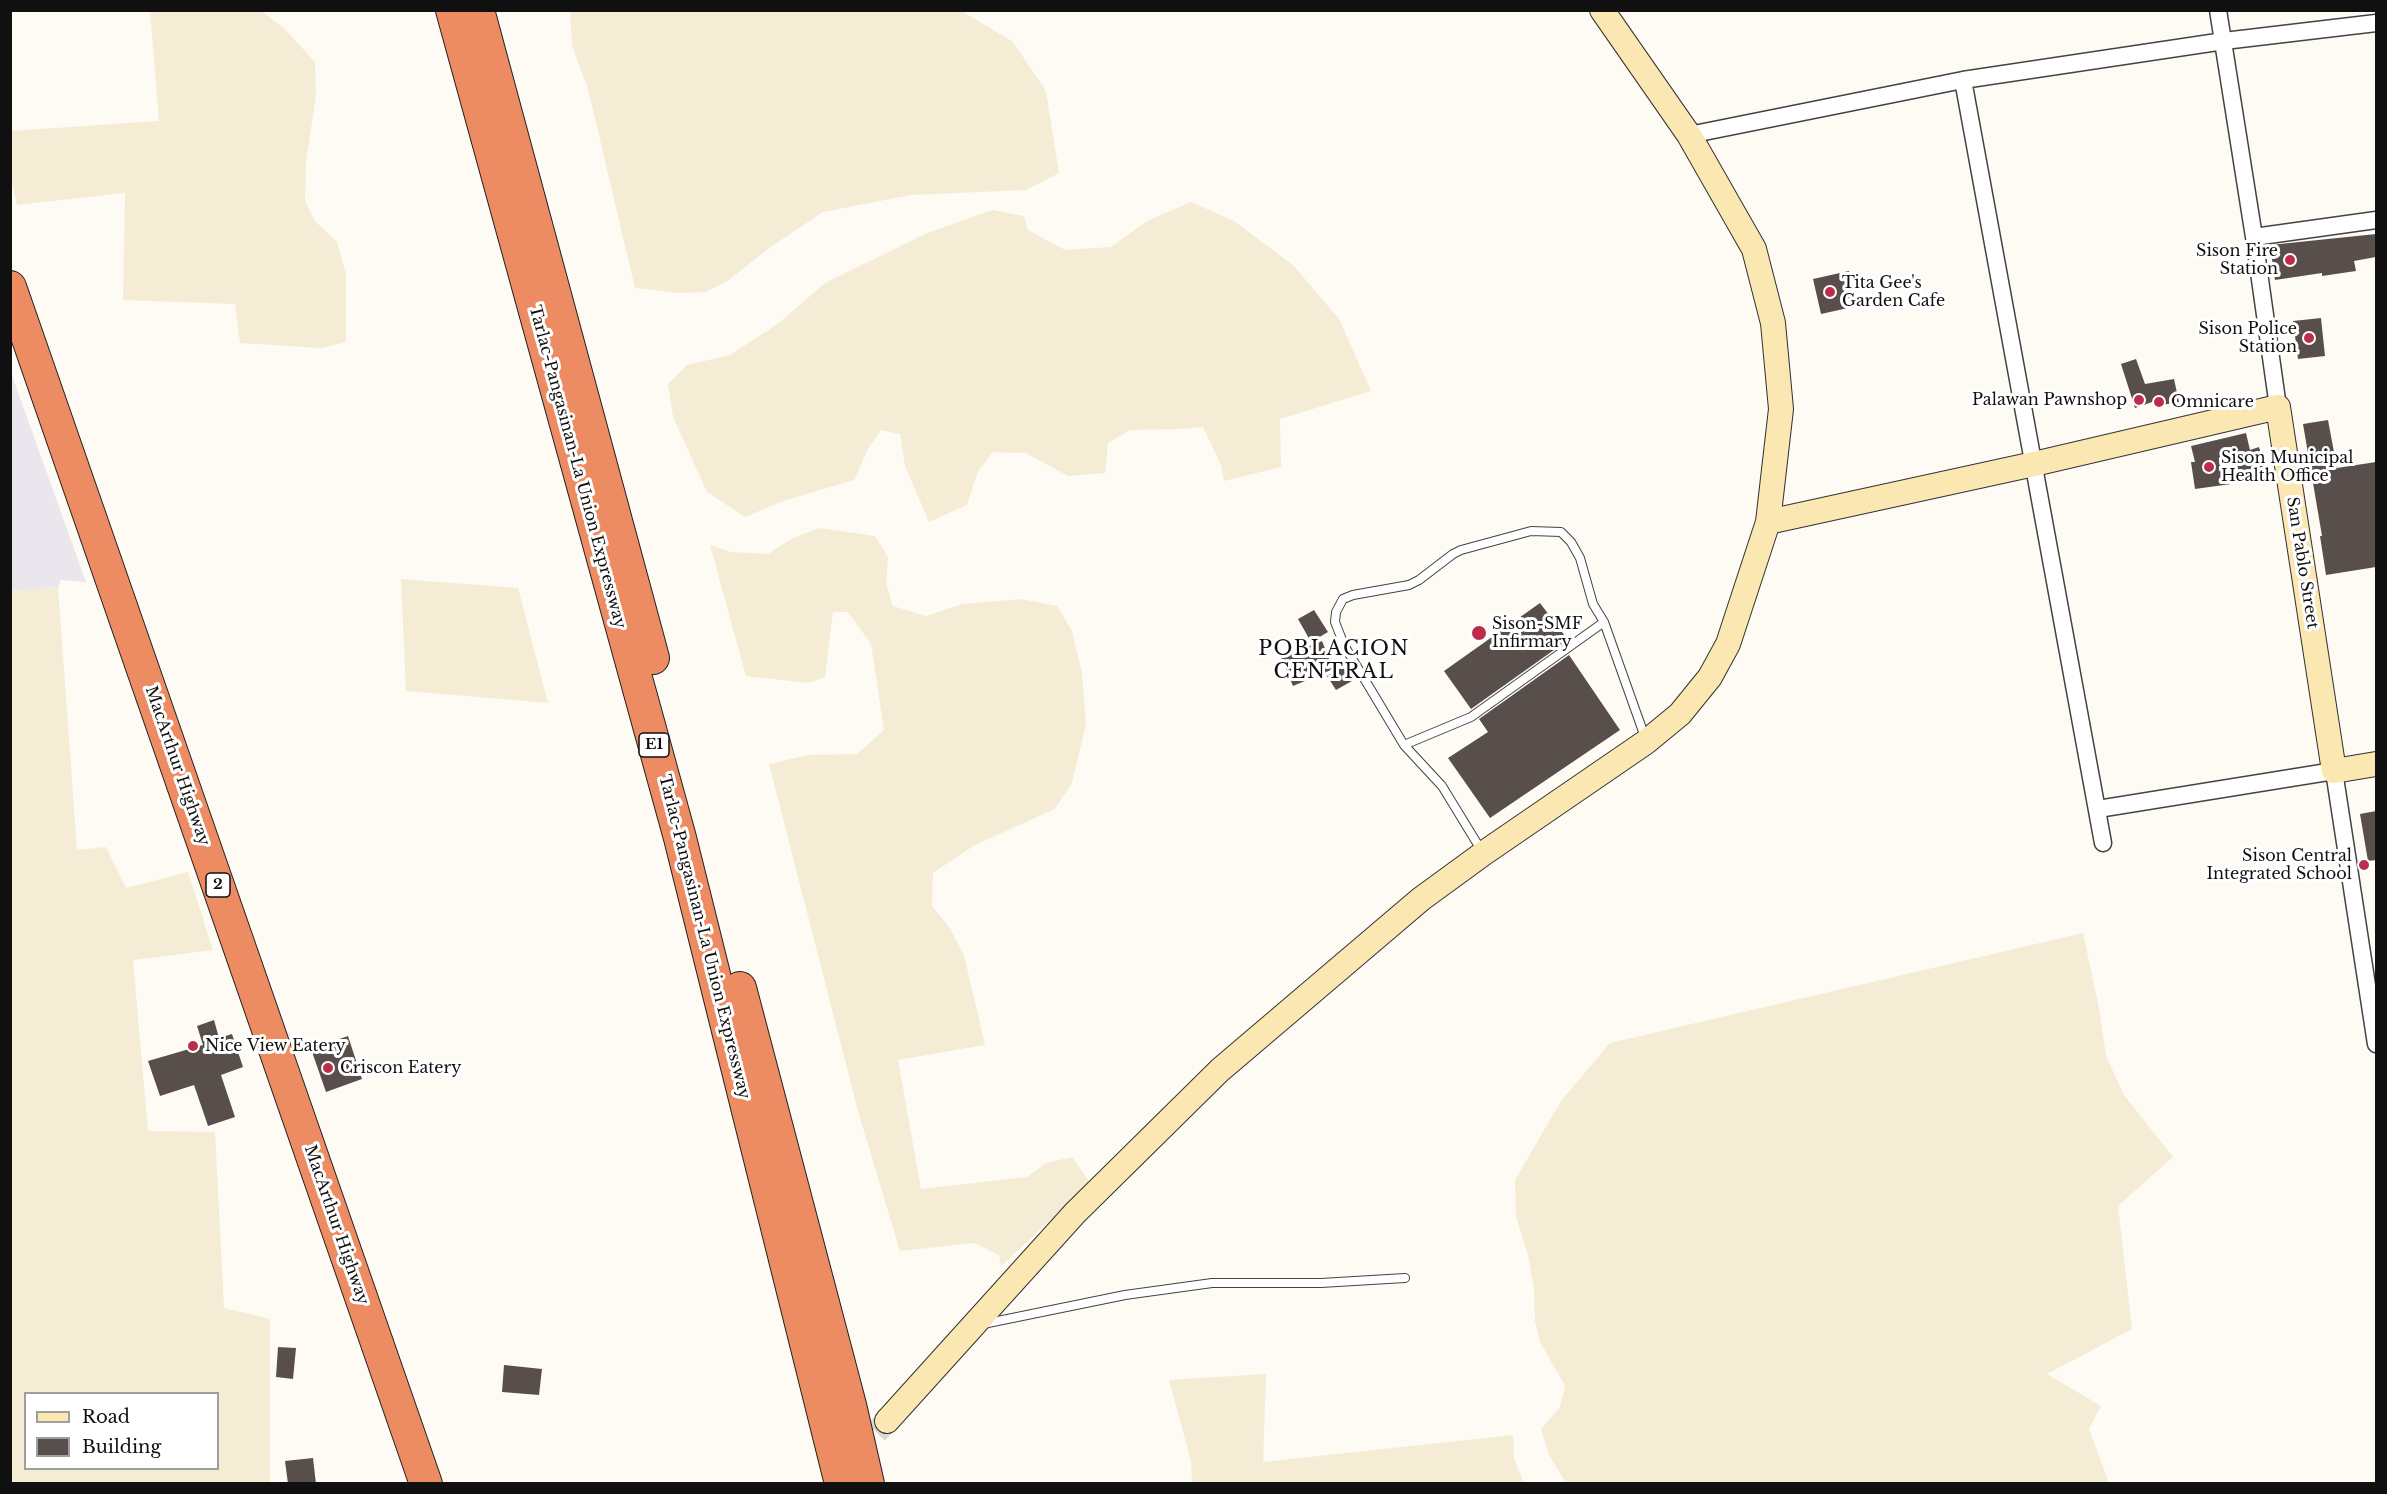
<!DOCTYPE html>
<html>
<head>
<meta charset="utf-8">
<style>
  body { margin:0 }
  #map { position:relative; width:2387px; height:1494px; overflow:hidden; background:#fefbf4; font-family:"Libre Baskerville",serif }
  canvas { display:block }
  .frame { position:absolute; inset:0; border:12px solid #101010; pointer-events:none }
  .legend { position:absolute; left:24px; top:1392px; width:195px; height:78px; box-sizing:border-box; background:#fff; border:2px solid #9f9f9f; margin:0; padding:8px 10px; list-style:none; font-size:18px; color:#101010 }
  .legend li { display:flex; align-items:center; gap:12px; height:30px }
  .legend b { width:30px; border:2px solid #9f9f9f }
</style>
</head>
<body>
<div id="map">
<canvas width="2387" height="1494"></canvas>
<div class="frame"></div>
<ul class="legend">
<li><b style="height:8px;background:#fbe7b2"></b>Road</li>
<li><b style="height:16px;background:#584f4d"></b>Building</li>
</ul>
</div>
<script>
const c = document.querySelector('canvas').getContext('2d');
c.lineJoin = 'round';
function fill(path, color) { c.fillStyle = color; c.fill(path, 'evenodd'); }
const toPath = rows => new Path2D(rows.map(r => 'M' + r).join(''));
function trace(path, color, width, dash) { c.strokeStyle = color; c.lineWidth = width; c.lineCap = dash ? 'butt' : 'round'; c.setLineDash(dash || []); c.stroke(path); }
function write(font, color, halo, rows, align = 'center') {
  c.font = font + ' "Libre Baskerville",serif'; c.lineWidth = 6; c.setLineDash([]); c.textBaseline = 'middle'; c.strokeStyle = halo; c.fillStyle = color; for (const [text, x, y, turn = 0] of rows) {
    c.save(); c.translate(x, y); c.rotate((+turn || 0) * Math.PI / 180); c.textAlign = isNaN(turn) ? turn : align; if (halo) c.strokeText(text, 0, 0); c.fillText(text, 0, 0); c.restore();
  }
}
fill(toPath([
  [10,370,86,582,61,580,58,587,11,591]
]), '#ebe5ee');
fill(toPath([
  [783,10,962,11,1013,42,1046,91,1059,173,1026,190,911,195,823,212,772,246,726,282,705,292,678,293,635,288,588,89,572,46,570,11],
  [150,11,261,11,284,28,315,62,316,95,306,163,305,200,314,220,337,242,346,274,346,342,321,348,240,343,235,304,123,300,125,193,17,205,11,178,11,131,159,121],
  [1191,202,1234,221,1294,266,1339,319,1371,391,1280,419,1281,467,1224,481,1221,465,1203,427,1181,429,1130,430,1108,443,1105,473,1068,476,1026,453,993,452,978,471,967,505,929,522,905,466,900,434,881,430,868,449,854,480,783,501,745,517,707,492,673,417,668,384,687,365,730,355,779,323,825,283,925,234,992,210,1024,216,1028,230,1065,250,1111,247,1147,221],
  [819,528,875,536,888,557,886,583,893,606,926,616,962,604,1021,599,1057,606,1072,631,1082,673,1086,724,1072,783,1055,809,975,845,933,873,932,906,949,927,964,955,985,1045,898,1060,921,1189,1027,1177,1046,1163,1072,1157,1090,1183,1001,1266,999,1255,974,1243,900,1251,858,1111,769,764,808,755,857,754,884,730,871,644,848,612,833,612,825,677,809,683,746,676,710,545,731,552,768,554,791,539],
  [401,579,518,588,548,703,406,691],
  [58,587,77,850,106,847,126,888,188,872,213,950,133,960,148,1131,215,1132,224,1308,270,1319,270,1483,11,1483,11,591],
  [26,1394,218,1394,218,1468,26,1468],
  [2083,933,2099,1008,2106,1056,2124,1095,2173,1157,2118,1206,2132,1329,2047,1374,2101,1406,2089,1429,2109,1483,1566,1483,1549,1455,1541,1429,1560,1407,1565,1386,1540,1342,1535,1321,1534,1289,1528,1255,1516,1217,1515,1180,1561,1101,1610,1043],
  [1266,1374,1263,1462,1513,1435,1514,1458,1524,1483,1192,1483,1191,1461,1169,1380]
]), '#f4ecd4');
fill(toPath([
  [2376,234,2376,257,2354,261,2356,271,2322,276,2322,273,2275,280,2270,245],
  [1849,271,1857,306,1821,314,1813,279],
  [2321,318,2325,356,2298,359,2293,321],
  [2136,359,2145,384,2174,379,2179,402,2156,406,2155,401,2135,408,2121,364],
  [2328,420,2337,468,2376,462,2376,567,2326,575,2320,536,2322,536,2303,424],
  [2246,433,2250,450,2259,447,2267,474,2231,484,2195,489,2191,462,2195,462,2191,446],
  [1540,603,1568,640,1471,709,1444,671],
  [1314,610,1328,632,1311,642,1298,619],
  [1322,641,1333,669,1293,686,1281,657],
  [1569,655,1620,730,1490,818,1448,758,1488,732,1479,719],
  [1343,667,1352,681,1336,690,1327,676],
  [2376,811,2376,860,2368,861,2360,814],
  [214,1020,219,1038,232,1034,243,1067,221,1075,235,1117,208,1126,194,1085,160,1096,148,1061,203,1045,197,1026],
  [348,1036,362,1079,326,1092,311,1049],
  [278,1347,296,1348,293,1379,276,1377],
  [504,1365,542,1369,539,1395,502,1392],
  [313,1458,316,1484,288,1484,285,1461]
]), '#584f4d');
trace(toPath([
  [851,1458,887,1421]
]), '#dad8d2', 24, [24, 12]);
const lane = toPath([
  [1404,745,1471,717,1604,622],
  [1483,853,1442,786,1404,745,1344,645,1335,622,1336,612,1343,599,1353,595,1409,585,1419,580,1453,554,1461,550,1531,531,1561,532,1571,542,1580,558,1593,604,1604,622,1646,740],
  [983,1324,1125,1295,1212,1283,1321,1283,1405,1278]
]);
const street = toPath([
  [2218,10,2254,237,2278,407],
  [1963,80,2103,843],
  [1689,135,1963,80,2224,41,2376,23],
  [2254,237,2376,220],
  [2098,809,2334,771,2376,1044]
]);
const secondary = toPath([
  [1768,522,2034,464,2278,407,2334,771,2376,764],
  [887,1421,1075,1213,1220,1070,1421,899,1484,853,1646,742,1680,714,1710,677,1728,644,1768,522,1781,409,1773,323,1754,249,1689,135,1602,10]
]);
const highway = toPath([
  [452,10,680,838,841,1484],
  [478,10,653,658],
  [10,287,426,1484],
  [740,988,850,1405,868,1484]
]);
trace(lane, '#434343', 10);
trace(street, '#434343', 19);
trace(secondary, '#323232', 26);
trace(highway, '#212121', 34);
trace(lane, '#fff', 8);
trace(street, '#fff', 16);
trace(secondary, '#fbe7b2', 24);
trace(highway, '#ed8c63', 32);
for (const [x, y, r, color] of [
  [2290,260,6,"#bb2d4b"],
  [1830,292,6,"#bb2d4b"],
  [2309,338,6,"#bb2d4b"],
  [2139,400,6,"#bb2d4b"],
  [2159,402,6,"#bb2d4b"],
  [2209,467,6,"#bb2d4b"],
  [1479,633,8,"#bb2d4b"],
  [2364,865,6,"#bb2d4b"],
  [193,1046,6,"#bb2d4b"],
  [328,1068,6,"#bb2d4b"]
]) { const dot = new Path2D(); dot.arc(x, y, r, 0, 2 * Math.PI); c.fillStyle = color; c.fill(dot); trace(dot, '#fff', 2); }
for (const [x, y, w] of [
  [654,745,30],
  [218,885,24]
]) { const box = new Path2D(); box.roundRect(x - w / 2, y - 12, w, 24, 4.5); c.fillStyle = '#fff'; c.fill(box); trace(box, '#101010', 1.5); }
write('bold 15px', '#101010', null, [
  ["E1",654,745],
  ["2",218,885]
]);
write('16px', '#101010', '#fff', [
  ["Sison Fire",2278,251,"right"],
  ["Station",2278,269,"right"],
  ["Tita Gee's",1842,283],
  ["Garden Cafe",1842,301],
  ["Sison Police",2297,329,"right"],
  ["Station",2297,347,"right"],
  ["Palawan Pawnshop",2127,400,"right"],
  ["Omnicare",2171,402],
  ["Sison Municipal",2221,458],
  ["Health Office",2221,476],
  ["Sison-SMF",1492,624],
  ["Infirmary",1492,642],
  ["Sison Central",2352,856,"right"],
  ["Integrated School",2352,874,"right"],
  ["Nice View Eatery",205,1046],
  ["Criscon Eatery",340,1068]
], 'left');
write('16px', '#101010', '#fff', [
  ["Tarlac-Pangasinan-La Union Expressway",577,467,75],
  ["San Pablo Street",2302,563,81],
  ["MacArthur Highway",177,766,71],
  ["Tarlac-Pangasinan-La Union Expressway",704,937,76],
  ["MacArthur Highway",336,1225,71]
]);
c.letterSpacing = '1.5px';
write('20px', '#101010', '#fff', [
  ["POBLACION",1334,649],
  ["CENTRAL",1334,672]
]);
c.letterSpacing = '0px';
</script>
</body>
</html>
